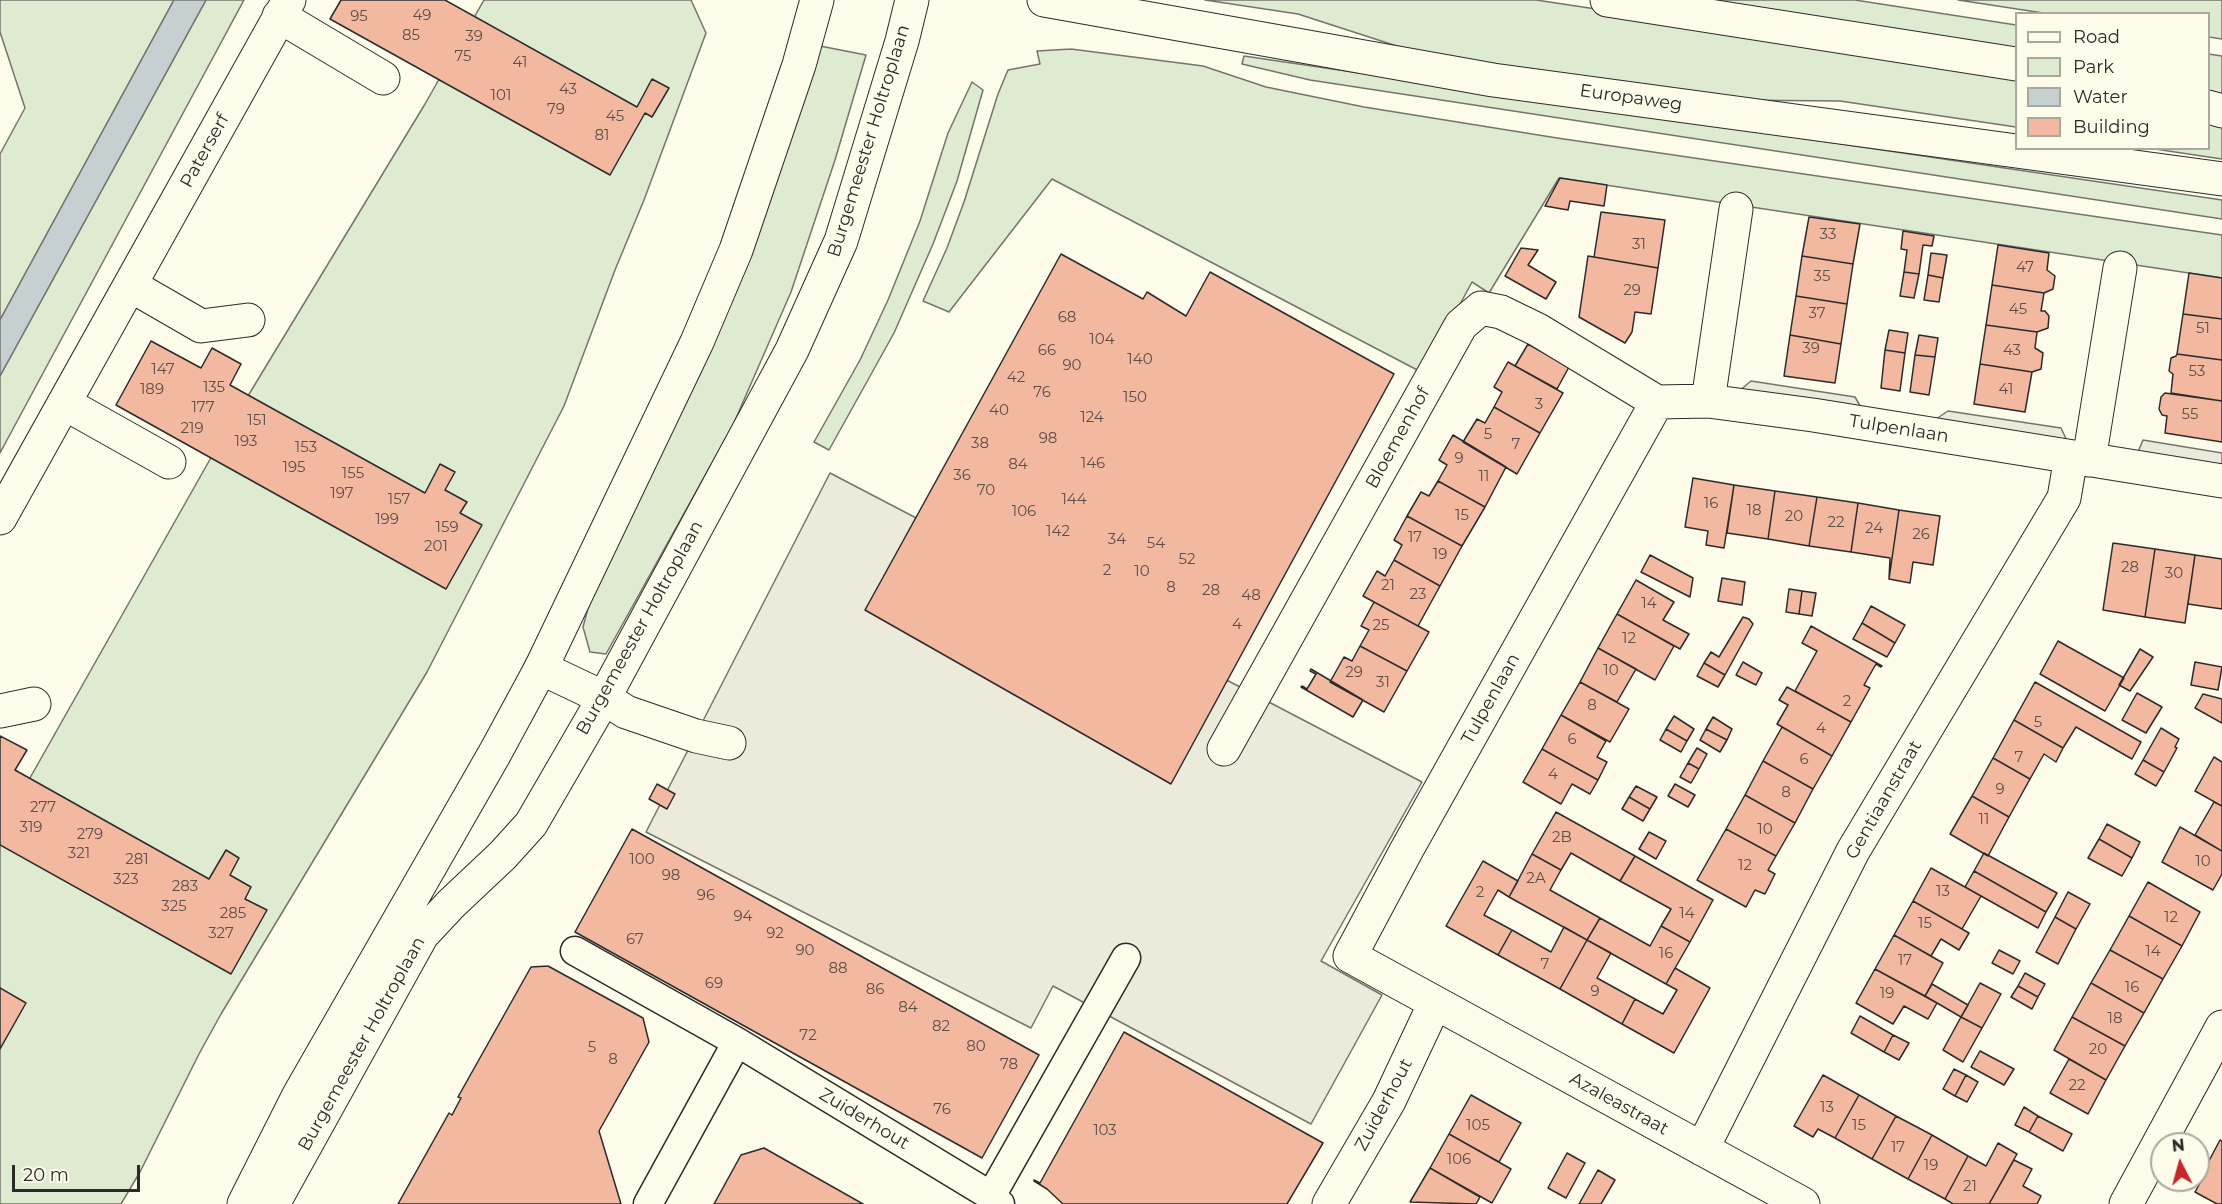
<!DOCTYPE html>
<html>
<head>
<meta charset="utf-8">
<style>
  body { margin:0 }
  #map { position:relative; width:2222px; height:1204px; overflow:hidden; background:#fdfbea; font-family:Montserrat,sans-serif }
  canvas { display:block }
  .legend { position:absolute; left:2015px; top:12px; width:195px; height:138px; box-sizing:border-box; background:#fdfbea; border:2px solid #a9a89e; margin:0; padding:8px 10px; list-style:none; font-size:18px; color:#2b2b2b }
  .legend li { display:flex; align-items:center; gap:12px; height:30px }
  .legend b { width:30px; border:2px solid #a9a89e }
  .north { position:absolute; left:2150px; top:1132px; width:60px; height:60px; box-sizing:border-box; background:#fdfbea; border:2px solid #a9a89e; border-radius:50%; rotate:354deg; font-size:16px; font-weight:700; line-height:24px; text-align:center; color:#2b2b2b }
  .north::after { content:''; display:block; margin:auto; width:21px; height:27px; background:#c62828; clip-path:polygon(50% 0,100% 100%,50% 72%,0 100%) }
  .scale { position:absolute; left:12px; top:1165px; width:128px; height:27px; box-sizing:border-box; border:3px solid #2b2b2b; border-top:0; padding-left:8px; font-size:18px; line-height:21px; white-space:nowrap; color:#2b2b2b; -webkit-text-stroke:4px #fdfbea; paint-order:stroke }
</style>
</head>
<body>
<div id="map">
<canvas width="2222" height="1204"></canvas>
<ul class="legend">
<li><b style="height:8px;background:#fdfbea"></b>Road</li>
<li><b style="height:16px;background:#deebd1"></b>Park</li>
<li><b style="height:16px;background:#c7d0d0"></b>Water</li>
<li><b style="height:16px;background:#f2b8a0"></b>Building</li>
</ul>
<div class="north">N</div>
<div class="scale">20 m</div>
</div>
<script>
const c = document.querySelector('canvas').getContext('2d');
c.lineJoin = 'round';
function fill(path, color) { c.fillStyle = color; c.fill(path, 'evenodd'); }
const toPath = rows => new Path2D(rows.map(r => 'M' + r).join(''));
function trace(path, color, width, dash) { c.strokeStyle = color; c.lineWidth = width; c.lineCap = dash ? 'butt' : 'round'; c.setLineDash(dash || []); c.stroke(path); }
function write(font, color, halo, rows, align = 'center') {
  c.font = font + ' Montserrat,sans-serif'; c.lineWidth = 4.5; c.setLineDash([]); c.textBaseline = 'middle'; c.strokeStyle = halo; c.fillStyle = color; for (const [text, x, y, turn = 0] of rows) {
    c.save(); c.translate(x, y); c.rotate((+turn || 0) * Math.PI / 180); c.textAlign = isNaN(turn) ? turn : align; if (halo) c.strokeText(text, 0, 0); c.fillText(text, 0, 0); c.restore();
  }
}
const green = toPath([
  [0,0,174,0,0,320,0,154,25,108,0,32,0,0],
  [206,0,244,0,0,453,0,376,206,0],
  [484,0,691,0,706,33,644,200,615,270,564,406,427,672,221,1014,199,1054,140,1172,121,1204,0,1204,0,831,217,447,425,104,484,0],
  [1205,0,1536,0,2016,72,2016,127,1840,101,1728,100,1440,60,1298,14,1205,0],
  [1699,0,1855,0,2016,25,2016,49,1699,0],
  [1958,0,2222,0,2222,39,2209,37,2208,14,2050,14,1958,0],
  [815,45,866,55,835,160,791,292,733,425,606,654,590,652,583,627,592,593,815,45],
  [1071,49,1203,66,1266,87,1364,107,1557,138,2222,235,2222,278,1559,178,1489,293,1472,282,1423,373,1052,179,949,312,923,301,947,248,964,202,998,94,1008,70,1040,64,1037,51,1071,49],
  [2208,54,2222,56,2222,95,2209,92,2208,54],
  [1244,56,2222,200,2222,219,1310,80,1242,64,1244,56],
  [972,82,983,90,957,181,933,244,894,333,829,450,814,442,860,360,888,300,920,221,948,133,972,82],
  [2209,113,2222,117,2222,159,2155,149,2208,148,2209,113]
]);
fill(green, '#deebd1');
trace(green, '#74746e', 1.5);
const parking = toPath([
  [1751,381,1855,397,1865,414,1738,392,1751,381],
  [1948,411,2061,428,2068,443,1933,421,1948,411],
  [2143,440,2222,453,2222,466,2138,452,2143,440],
  [830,473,1422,782,1321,961,1382,995,1311,1124,1053,986,1031,1028,646,832,830,473]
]);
fill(parking, '#eceadb');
trace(parking, '#74746e', 1.5);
const water = toPath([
  [174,0,206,0,0,376,0,320,174,0]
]);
fill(water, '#c7d0d0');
trace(water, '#74746e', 1.5);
const building = toPath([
  [341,0,445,0,637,107,652,79,669,88,652,117,645,113,610,175,330,19,341,0],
  [1560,178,1607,185,1604,206,1570,201,1568,210,1545,206,1560,178],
  [1601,212,1665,220,1658,268,1594,257,1601,212],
  [1809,217,1860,224,1853,264,1802,256,1809,217],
  [1903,231,1934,236,1932,246,1923,245,1919,274,1904,272,1907,250,1901,249,1903,231],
  [1998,245,2049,253,2047,270,2055,276,2053,289,2044,293,1992,285,1998,245],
  [1521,248,1538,250,1528,265,1556,282,1546,299,1505,276,1521,248],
  [1931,253,1947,255,1943,278,1928,275,1931,253],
  [1061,254,1143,299,1147,292,1186,316,1210,272,1394,374,1171,784,865,610,1061,254],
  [1588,256,1658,268,1651,314,1635,312,1632,332,1625,343,1579,317,1588,256],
  [1802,256,1853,264,1847,304,1796,296,1802,256],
  [1904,272,1919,274,1914,298,1900,296,1904,272],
  [2189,273,2222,278,2222,319,2183,314,2189,273],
  [1928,275,1943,278,1939,302,1924,300,1928,275],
  [1992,285,2044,293,2041,311,2045,311,2049,316,2048,328,2037,332,1986,325,1992,285],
  [1796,296,1847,304,1841,344,1790,335,1796,296],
  [2183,314,2222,319,2222,360,2177,354,2183,314],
  [1986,325,2037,332,2035,348,2043,353,2041,369,2032,372,1980,364,1986,325],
  [1889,330,1908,333,1905,353,1885,350,1889,330],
  [1790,335,1841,344,1835,383,1784,376,1790,335],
  [1919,335,1938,338,1935,357,1915,355,1919,335],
  [151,341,201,368,212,348,241,364,230,385,425,493,440,464,455,472,445,490,467,502,460,513,482,525,446,589,116,405,151,341],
  [1528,344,1569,367,1557,389,1515,366,1528,344],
  [1885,350,1905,353,1900,391,1881,388,1885,350],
  [2177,354,2222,360,2222,401,2171,393,2173,374,2169,371,2171,358,2176,356,2177,354],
  [1915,355,1935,357,1929,395,1910,392,1915,355],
  [1508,362,1563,393,1540,433,1494,407,1502,392,1494,387,1508,362],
  [1980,364,2032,372,2025,412,1974,404,1980,364],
  [2165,393,2222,401,2222,442,2165,433,2167,416,2162,415,2159,409,2161,397,2165,393],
  [1494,407,1540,433,1517,474,1463,442,1477,419,1485,423,1494,407],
  [1453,435,1506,467,1485,507,1438,481,1447,465,1439,460,1453,435],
  [1693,478,1734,485,1724,548,1706,545,1708,531,1685,527,1693,478],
  [1438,481,1485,507,1462,546,1407,516,1421,492,1429,496,1438,481],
  [1734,485,1775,491,1768,539,1727,533,1734,485],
  [1775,491,1817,497,1809,546,1768,539,1775,491],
  [1817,497,1858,503,1851,552,1809,546,1817,497],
  [1858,503,1899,510,1889,579,1890,558,1851,552,1858,503],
  [1899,510,1940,516,1933,565,1913,562,1910,583,1889,579,1899,510],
  [1407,516,1462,546,1440,586,1394,560,1402,545,1394,540,1407,516],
  [2113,543,2155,549,2145,617,2103,610,2113,543],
  [2155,549,2195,555,2185,623,2145,617,2155,549],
  [1650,555,1693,578,1690,597,1641,572,1650,555],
  [2195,555,2222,559,2222,609,2188,604,2195,555],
  [1394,560,1440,586,1418,626,1363,596,1377,571,1385,576,1394,560],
  [1722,578,1745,582,1742,605,1718,601,1722,578],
  [1636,580,1674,602,1663,620,1689,634,1680,649,1617,614,1636,580],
  [1789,589,1802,591,1799,614,1786,612,1789,589],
  [1802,591,1816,593,1812,616,1799,614,1802,591],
  [1374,602,1429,632,1407,671,1360,646,1369,630,1361,626,1374,602],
  [1871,606,1905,625,1895,643,1862,623,1871,606],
  [1617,614,1674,646,1655,680,1598,648,1617,614],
  [1743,617,1749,619,1753,624,1725,675,1704,663,1711,652,1719,657,1743,617],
  [1862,623,1895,643,1887,657,1853,639,1862,623],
  [1811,626,1882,666,1881,667,1876,664,1864,685,1870,688,1851,722,1795,691,1817,651,1802,643,1811,626],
  [2058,641,2124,678,2105,711,2040,674,2058,641],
  [1360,646,1407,671,1384,712,1330,682,1344,657,1352,661,1360,646],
  [1598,648,1636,669,1617,702,1580,682,1598,648],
  [2140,649,2153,657,2130,691,2119,685,2140,649],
  [1743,662,1762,673,1756,685,1736,675,1743,662],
  [2195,662,2222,667,2218,690,2191,685,2195,662],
  [1704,663,1725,675,1718,687,1697,676,1704,663],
  [1311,669,1363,700,1353,717,1301,687,1302,686,1307,689,1316,674,1310,671,1311,669],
  [1580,682,1629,709,1610,742,1561,715,1580,682],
  [2035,682,2141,742,2132,759,2076,727,2063,748,2014,720,2035,682],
  [1787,687,1851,722,1832,756,1777,724,1788,705,1779,700,1787,687],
  [2137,693,2162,707,2146,733,2122,720,2137,693],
  [2203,694,2222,699,2222,723,2195,708,2203,694],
  [1561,715,1606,741,1597,757,1607,762,1598,780,1542,749,1561,715],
  [1674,716,1694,729,1687,741,1666,729,1674,716],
  [1713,717,1732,729,1727,740,1706,729,1713,717],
  [2014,720,2063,748,2056,762,2044,754,2030,779,1993,758,2014,720],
  [1782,727,1832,756,1813,789,1763,761,1782,727],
  [2161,728,2179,739,2175,747,2177,748,2164,772,2143,760,2161,728],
  [1666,729,1687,741,1681,752,1660,740,1666,729],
  [1706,729,1727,740,1720,752,1700,740,1706,729],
  [0,736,27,750,15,770,209,879,226,850,239,858,230,875,251,887,245,899,267,910,231,974,0,845,0,736],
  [1697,748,1707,754,1699,769,1688,763,1697,748],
  [1542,749,1598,780,1590,794,1572,784,1561,804,1523,782,1542,749],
  [2214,757,2222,762,2222,806,2195,791,2214,757],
  [1993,758,2030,779,2009,817,1972,796,1993,758],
  [2143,760,2164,772,2156,786,2135,774,2143,760],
  [1763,761,1813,789,1795,823,1745,795,1763,761],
  [1688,763,1699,769,1691,783,1680,777,1688,763],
  [657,784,675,794,667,809,649,799,657,784],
  [1675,784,1695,795,1688,807,1668,796,1675,784],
  [1636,786,1657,797,1650,809,1629,797,1636,786],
  [1745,795,1795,823,1776,856,1726,829,1745,795],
  [1972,796,2009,817,1988,856,1950,834,1972,796],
  [1629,797,1650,809,1643,821,1622,809,1629,797],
  [2214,802,2222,806,2222,851,2195,835,2214,802],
  [1556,812,1635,856,1620,881,1571,853,1561,870,1532,854,1556,812],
  [2107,824,2140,842,2132,858,2099,839,2107,824],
  [2180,827,2222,851,2222,874,2213,890,2162,862,2180,827],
  [632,829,1039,1055,982,1158,575,932,632,829],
  [1726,829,1776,856,1768,870,1775,874,1765,894,1755,890,1746,907,1697,880,1726,829],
  [1649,832,1666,841,1656,859,1639,849,1649,832],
  [2099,839,2132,858,2122,876,2088,858,2099,839],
  [1984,853,2057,893,2046,912,1974,871,1984,853],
  [1532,854,1561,870,1550,890,1600,918,1587,940,1509,897,1532,854],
  [1635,856,1713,900,1690,942,1661,926,1671,909,1620,881,1635,856],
  [1483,861,1518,881,1509,897,1498,890,1484,915,1512,930,1498,955,1446,926,1483,861],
  [1931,868,1981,896,1962,929,1969,933,1913,901,1931,868],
  [1974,871,2046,912,2038,928,1965,887,1974,871],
  [2148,882,2200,912,2182,946,2129,916,2148,882],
  [2068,892,2090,904,2076,929,2055,917,2068,892],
  [1913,901,1969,933,1959,950,1941,939,1931,956,1894,935,1913,901],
  [2129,916,2182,946,2163,979,2110,950,2129,916],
  [2055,917,2076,929,2058,964,2036,952,2055,917],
  [1600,918,1650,946,1661,926,1690,942,1666,984,1587,940,1600,918],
  [1564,927,1587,940,1560,989,1498,955,1512,930,1551,952,1564,927],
  [1894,935,1943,963,1925,996,1875,969,1894,935],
  [1587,940,1611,953,1597,978,1635,999,1622,1024,1560,989,1587,940],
  [1999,950,2020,961,2013,974,1992,963,1999,950],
  [2110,950,2163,979,2144,1013,2091,983,2110,950],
  [548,966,643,1018,649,1042,599,1131,621,1204,398,1204,449,1113,452,1115,461,1098,458,1097,531,967,548,966],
  [1675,968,1710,988,1674,1053,1622,1024,1635,999,1663,1014,1677,990,1666,984,1675,968],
  [1875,969,1937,1003,1928,1019,1904,1006,1893,1024,1856,1003,1875,969],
  [2025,973,2045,984,2038,997,2018,986,2025,973],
  [1980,983,2001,994,1982,1028,1961,1017,1980,983],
  [2091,983,2144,1013,2125,1046,2072,1017,2091,983],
  [1932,984,1968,1005,1961,1017,1925,996,1932,984],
  [2018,986,2038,997,2032,1009,2011,997,2018,986],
  [0,988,26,1003,0,1049,0,988],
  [1860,1016,1893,1035,1884,1052,1851,1033,1860,1016],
  [1961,1017,1982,1028,1963,1062,1943,1050,1961,1017],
  [2072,1017,2125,1046,2106,1080,2054,1050,2072,1017],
  [1124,1032,1323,1143,1287,1204,1063,1204,1047,1189,1034,1181,1034,1180,1040,1183,1124,1032],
  [1893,1035,1909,1043,1899,1060,1884,1052,1893,1035],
  [1980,1051,2014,1069,2004,1085,1971,1067,1980,1051],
  [2069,1059,2106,1080,2088,1114,2050,1093,2069,1059],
  [1954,1069,1966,1075,1955,1096,1943,1089,1954,1069],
  [1823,1075,1859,1095,1835,1138,1818,1129,1813,1137,1794,1126,1823,1075],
  [1966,1075,1978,1082,1967,1102,1955,1096,1966,1075],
  [1471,1095,1521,1123,1499,1162,1449,1134,1471,1095],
  [1859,1095,1896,1116,1872,1159,1835,1138,1859,1095],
  [2024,1107,2038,1116,2029,1132,2015,1125,2024,1107],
  [1896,1116,1932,1135,1908,1179,1872,1159,1896,1116],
  [2038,1116,2072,1134,2063,1151,2029,1132,2038,1116],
  [1449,1134,1511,1169,1492,1203,1430,1168,1449,1134],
  [1932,1135,1968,1156,1945,1199,1908,1179,1932,1135],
  [2220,1140,2222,1141,2222,1204,2217,1204,2195,1192,2204,1176,2202,1174,2220,1140],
  [1998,1143,2017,1154,1989,1204,1953,1204,1945,1199,1968,1156,1986,1166,1998,1143],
  [764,1148,863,1204,714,1204,741,1155,764,1148],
  [1567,1153,1585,1163,1566,1198,1548,1188,1567,1153],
  [2014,1160,2032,1169,2023,1186,2041,1196,2037,1204,1989,1204,2014,1160],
  [1430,1168,1480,1197,1476,1204,1410,1202,1430,1168],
  [1598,1170,1615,1180,1601,1204,1579,1204,1598,1170]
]);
fill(building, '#f2b8a0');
trace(building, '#2b2b2b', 1.5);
const pedestrian = toPath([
  [575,951,737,1042],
  [991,1196,1126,958],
  [648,1204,737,1042,991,1196,1000,1204]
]);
const minor = toPath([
  [279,16,383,78],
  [130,285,201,326,248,320],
  [1708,401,1736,209],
  [64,403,169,462],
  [2089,460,2120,268],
  [0,518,289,0],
  [541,668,604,698,626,712,696,736,729,743],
  [0,711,34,704],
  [1224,749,1461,325,1481,308,1501,312,1538,330,1657,402],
  [1702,1149,1853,851,2064,498,2071,457],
  [1329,1204,1389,1101,1435,1003],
  [1803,1204,1350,956,1406,851,1657,402,1708,401,1813,415,2222,481],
  [2126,1204,2222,1027]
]);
const tertiary = toPath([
  [1044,0,1493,80,2222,179],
  [1607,0,2016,64],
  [2208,107,2222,111],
  [244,1204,299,1095,495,753,541,668,697,342,736,250,799,65,817,0],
  [273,1204,422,935,451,904,503,855,531,824,604,698,792,350,841,241,902,41,912,0]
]);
trace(pedestrian, '#2b2b2b', 31);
trace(minor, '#2b2b2b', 35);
trace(tertiary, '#2b2b2b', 35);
trace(pedestrian, '#fdfbea', 28);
trace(minor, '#fdfbea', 33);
trace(tertiary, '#fdfbea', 33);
write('15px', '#5d4e48', null, [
  ["49",422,16],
  ["95",359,17],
  ["85",411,36],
  ["39",474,37],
  ["75",463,57],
  ["41",520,63],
  ["43",568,90],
  ["101",501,96],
  ["79",556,110],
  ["45",615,117],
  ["81",602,136],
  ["33",1828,235],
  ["31",1639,245],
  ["47",2025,268],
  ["35",1822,277],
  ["29",1632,291],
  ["45",2018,310],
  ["37",1817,314],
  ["68",1067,318],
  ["51",2203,329],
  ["104",1102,340],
  ["39",1811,349],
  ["66",1047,351],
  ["43",2012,351],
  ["140",1140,360],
  ["90",1072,366],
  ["147",163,370],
  ["53",2197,372],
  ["42",1016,378],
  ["135",214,388],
  ["189",152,390],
  ["41",2006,390],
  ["76",1042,393],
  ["150",1135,398],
  ["3",1539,405],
  ["177",203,408],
  ["40",999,411],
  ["55",2190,415],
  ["124",1092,418],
  ["151",257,421],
  ["219",192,429],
  ["5",1488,435],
  ["98",1048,439],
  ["193",246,442],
  ["38",980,444],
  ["7",1516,445],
  ["153",306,448],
  ["9",1459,459],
  ["146",1093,464],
  ["84",1018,465],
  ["195",294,468],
  ["155",353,474],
  ["36",962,476],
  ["11",1484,477],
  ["70",986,491],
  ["197",342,494],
  ["157",399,500],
  ["144",1074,500],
  ["16",1711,504],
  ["18",1754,511],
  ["106",1024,512],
  ["15",1462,516],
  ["20",1794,517],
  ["199",387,520],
  ["22",1836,523],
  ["159",447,528],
  ["24",1874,529],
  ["142",1058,532],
  ["26",1921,535],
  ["17",1415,538],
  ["34",1117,540],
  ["54",1156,544],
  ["201",436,547],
  ["19",1440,555],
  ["52",1187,560],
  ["28",2130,568],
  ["2",1107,571],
  ["10",1142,572],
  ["30",2174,574],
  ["21",1388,586],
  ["8",1171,588],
  ["28",1211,591],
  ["23",1418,595],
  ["48",1251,596],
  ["14",1649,604],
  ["4",1237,625],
  ["25",1381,626],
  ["12",1629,639],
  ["10",1611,671],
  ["29",1354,673],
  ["31",1383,683],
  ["2",1847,702],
  ["8",1592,706],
  ["5",2038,723],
  ["4",1821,729],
  ["6",1572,740],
  ["7",2019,758],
  ["6",1804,760],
  ["4",1553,775],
  ["9",2000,790],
  ["8",1786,793],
  ["277",43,808],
  ["11",1984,820],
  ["319",31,828],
  ["10",1765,830],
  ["279",90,835],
  ["2B",1562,838],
  ["321",79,854],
  ["281",137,860],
  ["100",642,860],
  ["10",2203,862],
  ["12",1745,866],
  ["98",671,876],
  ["2A",1536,879],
  ["323",126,880],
  ["283",185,887],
  ["13",1943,892],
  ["2",1480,893],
  ["96",706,896],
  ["325",174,907],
  ["285",233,914],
  ["14",1687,914],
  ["94",743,917],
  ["12",2171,918],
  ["15",1925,924],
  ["327",221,934],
  ["92",775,934],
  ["67",635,940],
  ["90",805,951],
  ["14",2153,952],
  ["16",1666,954],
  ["17",1905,961],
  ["7",1545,965],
  ["88",838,969],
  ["69",714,984],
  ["16",2132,988],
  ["86",875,990],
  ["9",1595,992],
  ["19",1887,994],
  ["84",908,1008],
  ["18",2115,1019],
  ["82",941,1027],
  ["72",808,1036],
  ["80",976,1047],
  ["5",592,1048],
  ["20",2098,1050],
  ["8",613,1060],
  ["78",1009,1065],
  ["22",2077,1086],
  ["13",1827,1108],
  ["76",942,1110],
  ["105",1478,1126],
  ["15",1859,1126],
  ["103",1105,1131],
  ["17",1898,1148],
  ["106",1459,1160],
  ["19",1931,1166],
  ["21",1970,1187]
]);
write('18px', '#2b2b2b', '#fdfbea', [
  ["Europaweg",1631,98,8],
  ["Burgemeester Holtroplaan",869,141,-73],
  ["Paterserf",205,151,-61],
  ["Tulpenlaan",1899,429,9],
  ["Bloemenhof",1398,438,-61],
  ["Burgemeester Holtroplaan",640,628,-61],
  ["Tulpenlaan",1491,699,-61],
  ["Gentiaanstraat",1884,800,-60],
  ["Burgemeester Holtroplaan",362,1044,-61],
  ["Azaleastraat",1619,1104,29],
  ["Zuiderhout",1384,1105,-62],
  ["Zuiderhout",864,1119,31]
]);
</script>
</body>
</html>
